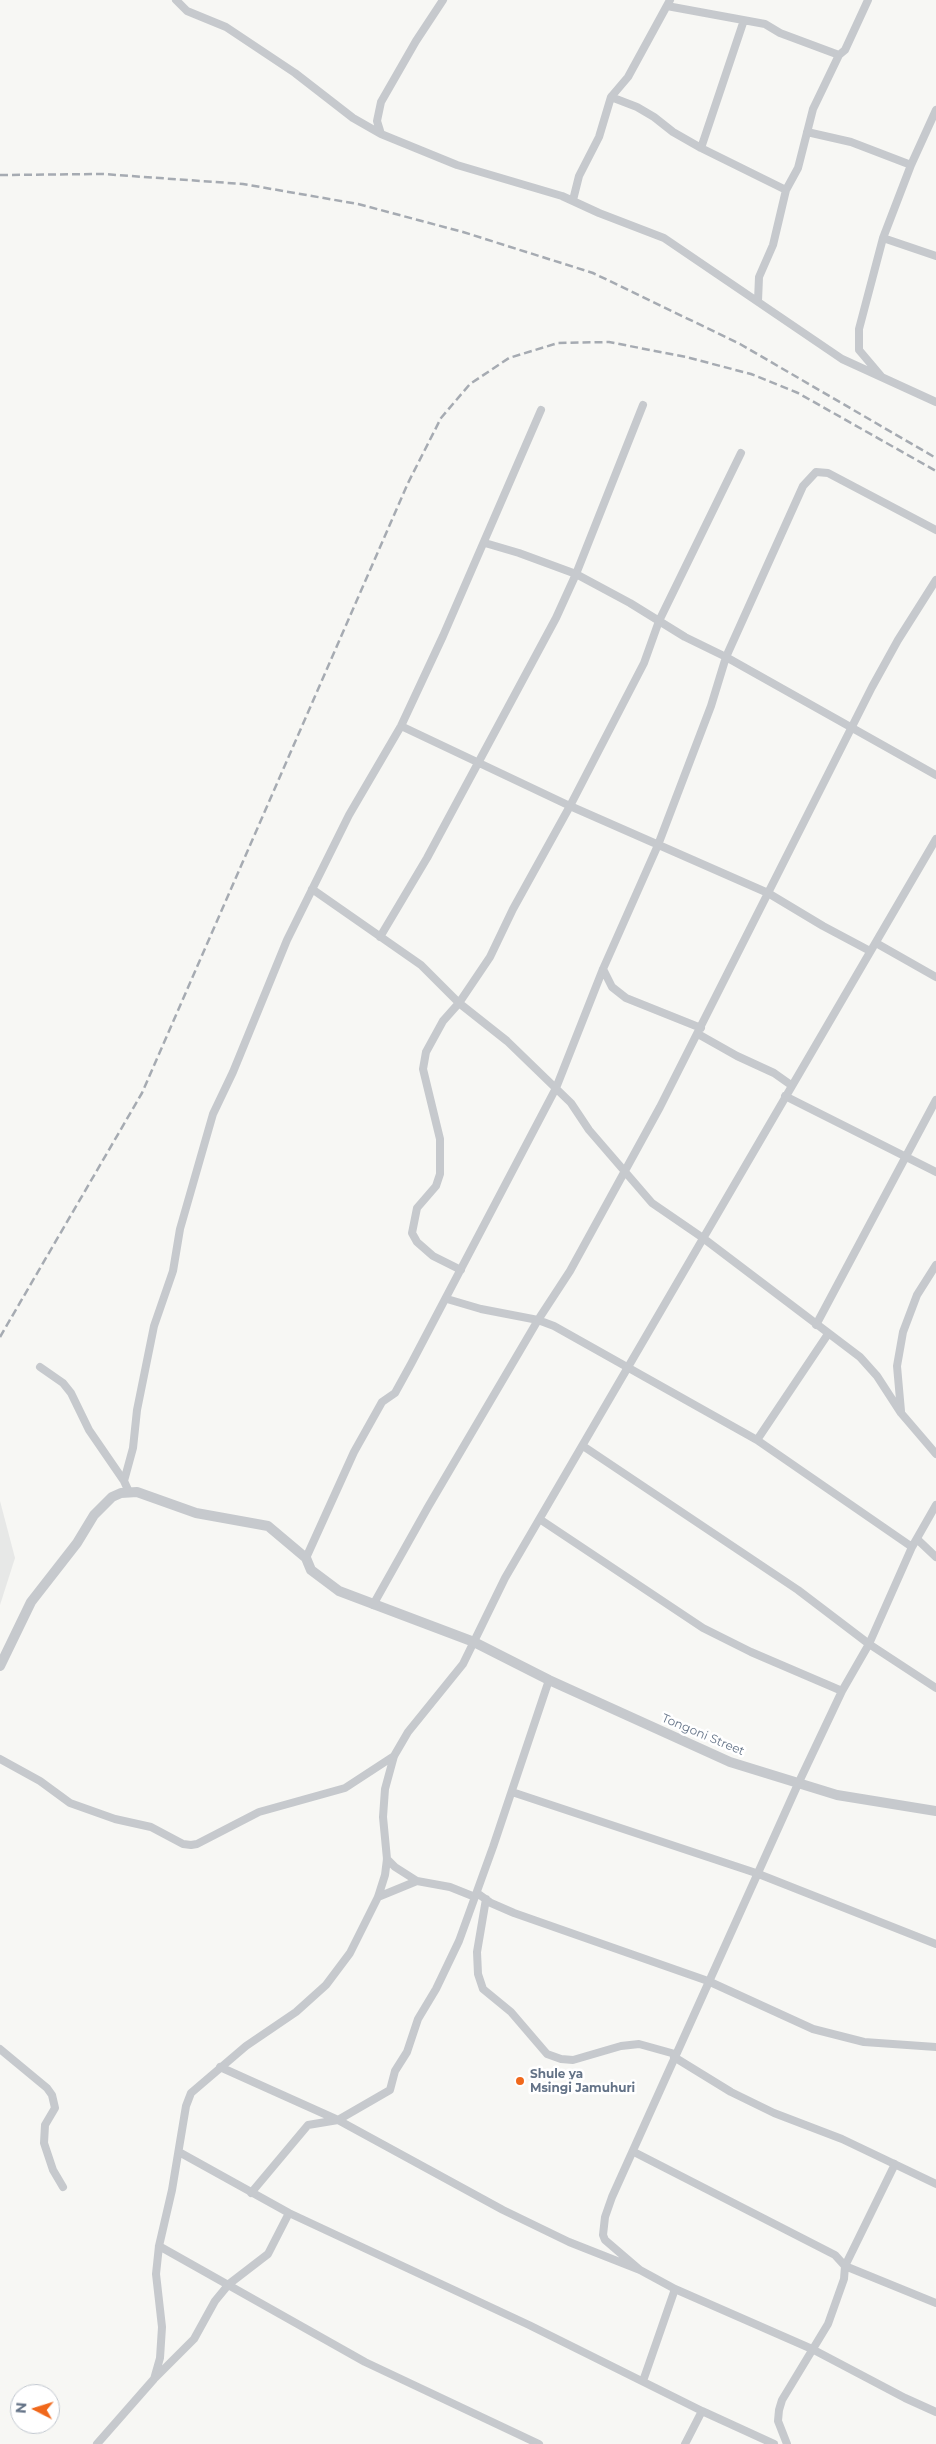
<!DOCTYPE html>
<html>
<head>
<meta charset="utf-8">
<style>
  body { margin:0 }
  #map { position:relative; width:936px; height:2444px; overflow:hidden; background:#f7f7f4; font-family:Montserrat,sans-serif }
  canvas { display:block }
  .north { position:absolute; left:10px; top:2384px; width:50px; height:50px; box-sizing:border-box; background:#fff; border:1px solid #c1c7cf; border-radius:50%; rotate:275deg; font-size:14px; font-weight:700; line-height:20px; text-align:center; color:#647387 }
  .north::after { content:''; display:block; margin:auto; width:18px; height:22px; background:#f0681b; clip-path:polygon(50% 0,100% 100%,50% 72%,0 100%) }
</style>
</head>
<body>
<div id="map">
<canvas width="936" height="2444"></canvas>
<div class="north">N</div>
</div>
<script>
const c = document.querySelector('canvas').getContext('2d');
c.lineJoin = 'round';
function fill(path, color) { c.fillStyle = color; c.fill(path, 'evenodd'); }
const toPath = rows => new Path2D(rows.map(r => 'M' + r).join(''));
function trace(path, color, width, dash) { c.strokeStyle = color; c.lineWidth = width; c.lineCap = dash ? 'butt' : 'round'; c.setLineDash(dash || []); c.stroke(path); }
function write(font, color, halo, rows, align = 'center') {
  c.font = font + ' Montserrat,sans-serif'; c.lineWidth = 5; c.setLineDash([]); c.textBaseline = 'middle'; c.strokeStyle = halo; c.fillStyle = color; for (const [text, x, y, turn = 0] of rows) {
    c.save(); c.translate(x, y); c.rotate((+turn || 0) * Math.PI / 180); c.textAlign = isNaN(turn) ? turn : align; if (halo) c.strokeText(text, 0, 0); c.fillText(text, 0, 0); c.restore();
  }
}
fill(toPath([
  [0,1501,15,1558,0,1605]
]), '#e7e8e7');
trace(toPath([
  [176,0,187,11,226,27,295,73,353,118,381,134,457,165,562,196,599,213,664,238,842,359,936,402],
  [667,6,765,24,780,33,839,55,845,50,868,0],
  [611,97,637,107,654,117,673,132,701,148,786,190],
  [807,132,851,142,911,165],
  [381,134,377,121,381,102,416,41,443,0],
  [701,148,744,20],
  [573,200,579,176,599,137,611,97,628,77,670,0],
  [883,238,936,256],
  [758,301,759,277,773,245,786,190,798,168,813,109,839,55],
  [881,376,859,350,859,329,883,238,911,165,936,110],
  [485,543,519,553,576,574,630,603,685,637,726,657,936,775],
  [401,726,570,806,768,893,823,926,870,951],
  [312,889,421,965,459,1003,507,1041,571,1103,589,1130,652,1203,703,1238,860,1357,877,1376,901,1413,936,1454],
  [380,937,427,858,556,618,576,574,643,405],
  [876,943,936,977],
  [603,969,612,987,626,998,701,1028],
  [698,1034,737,1056,774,1073,791,1085],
  [785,1096,936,1172],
  [461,1270,433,1256,417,1242,412,1233,417,1208,436,1186,440,1174,440,1139,423,1069,426,1052,443,1021,459,1003,490,957,513,909,570,806,644,663,659,621,741,453],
  [447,1299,481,1309,538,1320,554,1326,757,1440,912,1547],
  [816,1325,936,1100],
  [40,1367,63,1383,71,1393,89,1430,124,1481],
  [901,1411,897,1366,903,1332,917,1295,936,1265],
  [757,1440,828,1334],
  [583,1446,798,1590,869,1644,936,1688],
  [129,1492,124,1481,133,1448,137,1410,154,1326,173,1271,180,1229,213,1114,233,1072,287,940,349,815,401,726,443,636,541,410],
  [541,1520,703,1628,751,1652,842,1691],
  [918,1540,936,1557],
  [306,1558,354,1452,382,1402,395,1393,411,1364,556,1088,603,969,658,845,711,706,726,657,803,486,816,472,828,473,936,530],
  [373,1605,428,1507,538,1320,570,1271,660,1107,872,687,898,640,936,580],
  [0,1759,40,1781,70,1803,115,1819,151,1827,183,1844,191,1845,197,1844,259,1812,345,1788,394,1756],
  [512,1792,756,1873,936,1944],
  [387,1859,395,1867,417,1881,450,1887,475,1897],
  [477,1893,491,1903,514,1913,708,1981,813,2029,864,2042,936,2047],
  [378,1897,417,1881],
  [486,1899,477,1952,478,1974,483,1989,511,2012,547,2054,561,2059,573,2060,621,2046,639,2044,675,2054],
  [0,2049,47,2088,52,2095,55,2108,45,2125,44,2143,53,2170,63,2187],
  [674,2057,731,2092,774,2113,842,2139,936,2184],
  [220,2067,338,2120,503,2210,569,2242,640,2270,675,2289,812,2349,905,2398,936,2412],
  [179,2152,289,2213,529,2325,702,2411,774,2444],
  [634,2152,835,2255,845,2266,936,2303],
  [251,2193,308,2125,338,2120,390,2090,395,2071,407,2052,418,2019,436,1989,459,1941,493,1847,549,1680],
  [159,2246,365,2362,539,2444],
  [640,2270,605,2240,603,2235,605,2217,612,2197,798,1784,842,1691,869,1644,912,1547,936,1505],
  [155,2378,194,2339,215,2301,229,2284,268,2254,289,2213],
  [643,2381,675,2289],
  [97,2444,154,2379,160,2358,162,2327,156,2274,159,2246,172,2190,186,2106,191,2093,246,2046,296,2012,326,1985,350,1953,378,1897,385,1875,387,1859,383,1817,385,1789,394,1756,408,1732,463,1664,505,1578,936,839],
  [685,2444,702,2411],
  [787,2444,778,2421,779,2410,782,2400,828,2324,844,2279,845,2266,895,2164]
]), '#c6c9cd', 8);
trace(toPath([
  [0,1666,31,1602,77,1543,94,1515,112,1497,121,1493,137,1492,196,1513,268,1526,306,1558,311,1570,339,1591,474,1642,549,1680,730,1762,837,1795,936,1811]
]), '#c6c9cd', 10);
trace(toPath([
  [0,175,103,174,243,184,358,204,463,232,593,273,740,344,936,458],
  [0,1337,142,1093,408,483,441,418,470,384,509,358,558,343,609,342,686,357,751,374,798,393,936,471]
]), '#a6abb2', 2.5, [8, 4]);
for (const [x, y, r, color] of [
  [520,2081,5,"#f0681b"]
]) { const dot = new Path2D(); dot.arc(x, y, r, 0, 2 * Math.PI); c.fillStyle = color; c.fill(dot); trace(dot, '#fff', 2); }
write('12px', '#647387', '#fff', [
  ["Tongoni Street",703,1735,23]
]);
write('bold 12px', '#647387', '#fff', [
  ["Shule ya",530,2074],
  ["Msingi Jamuhuri",530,2088]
], 'left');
</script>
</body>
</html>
